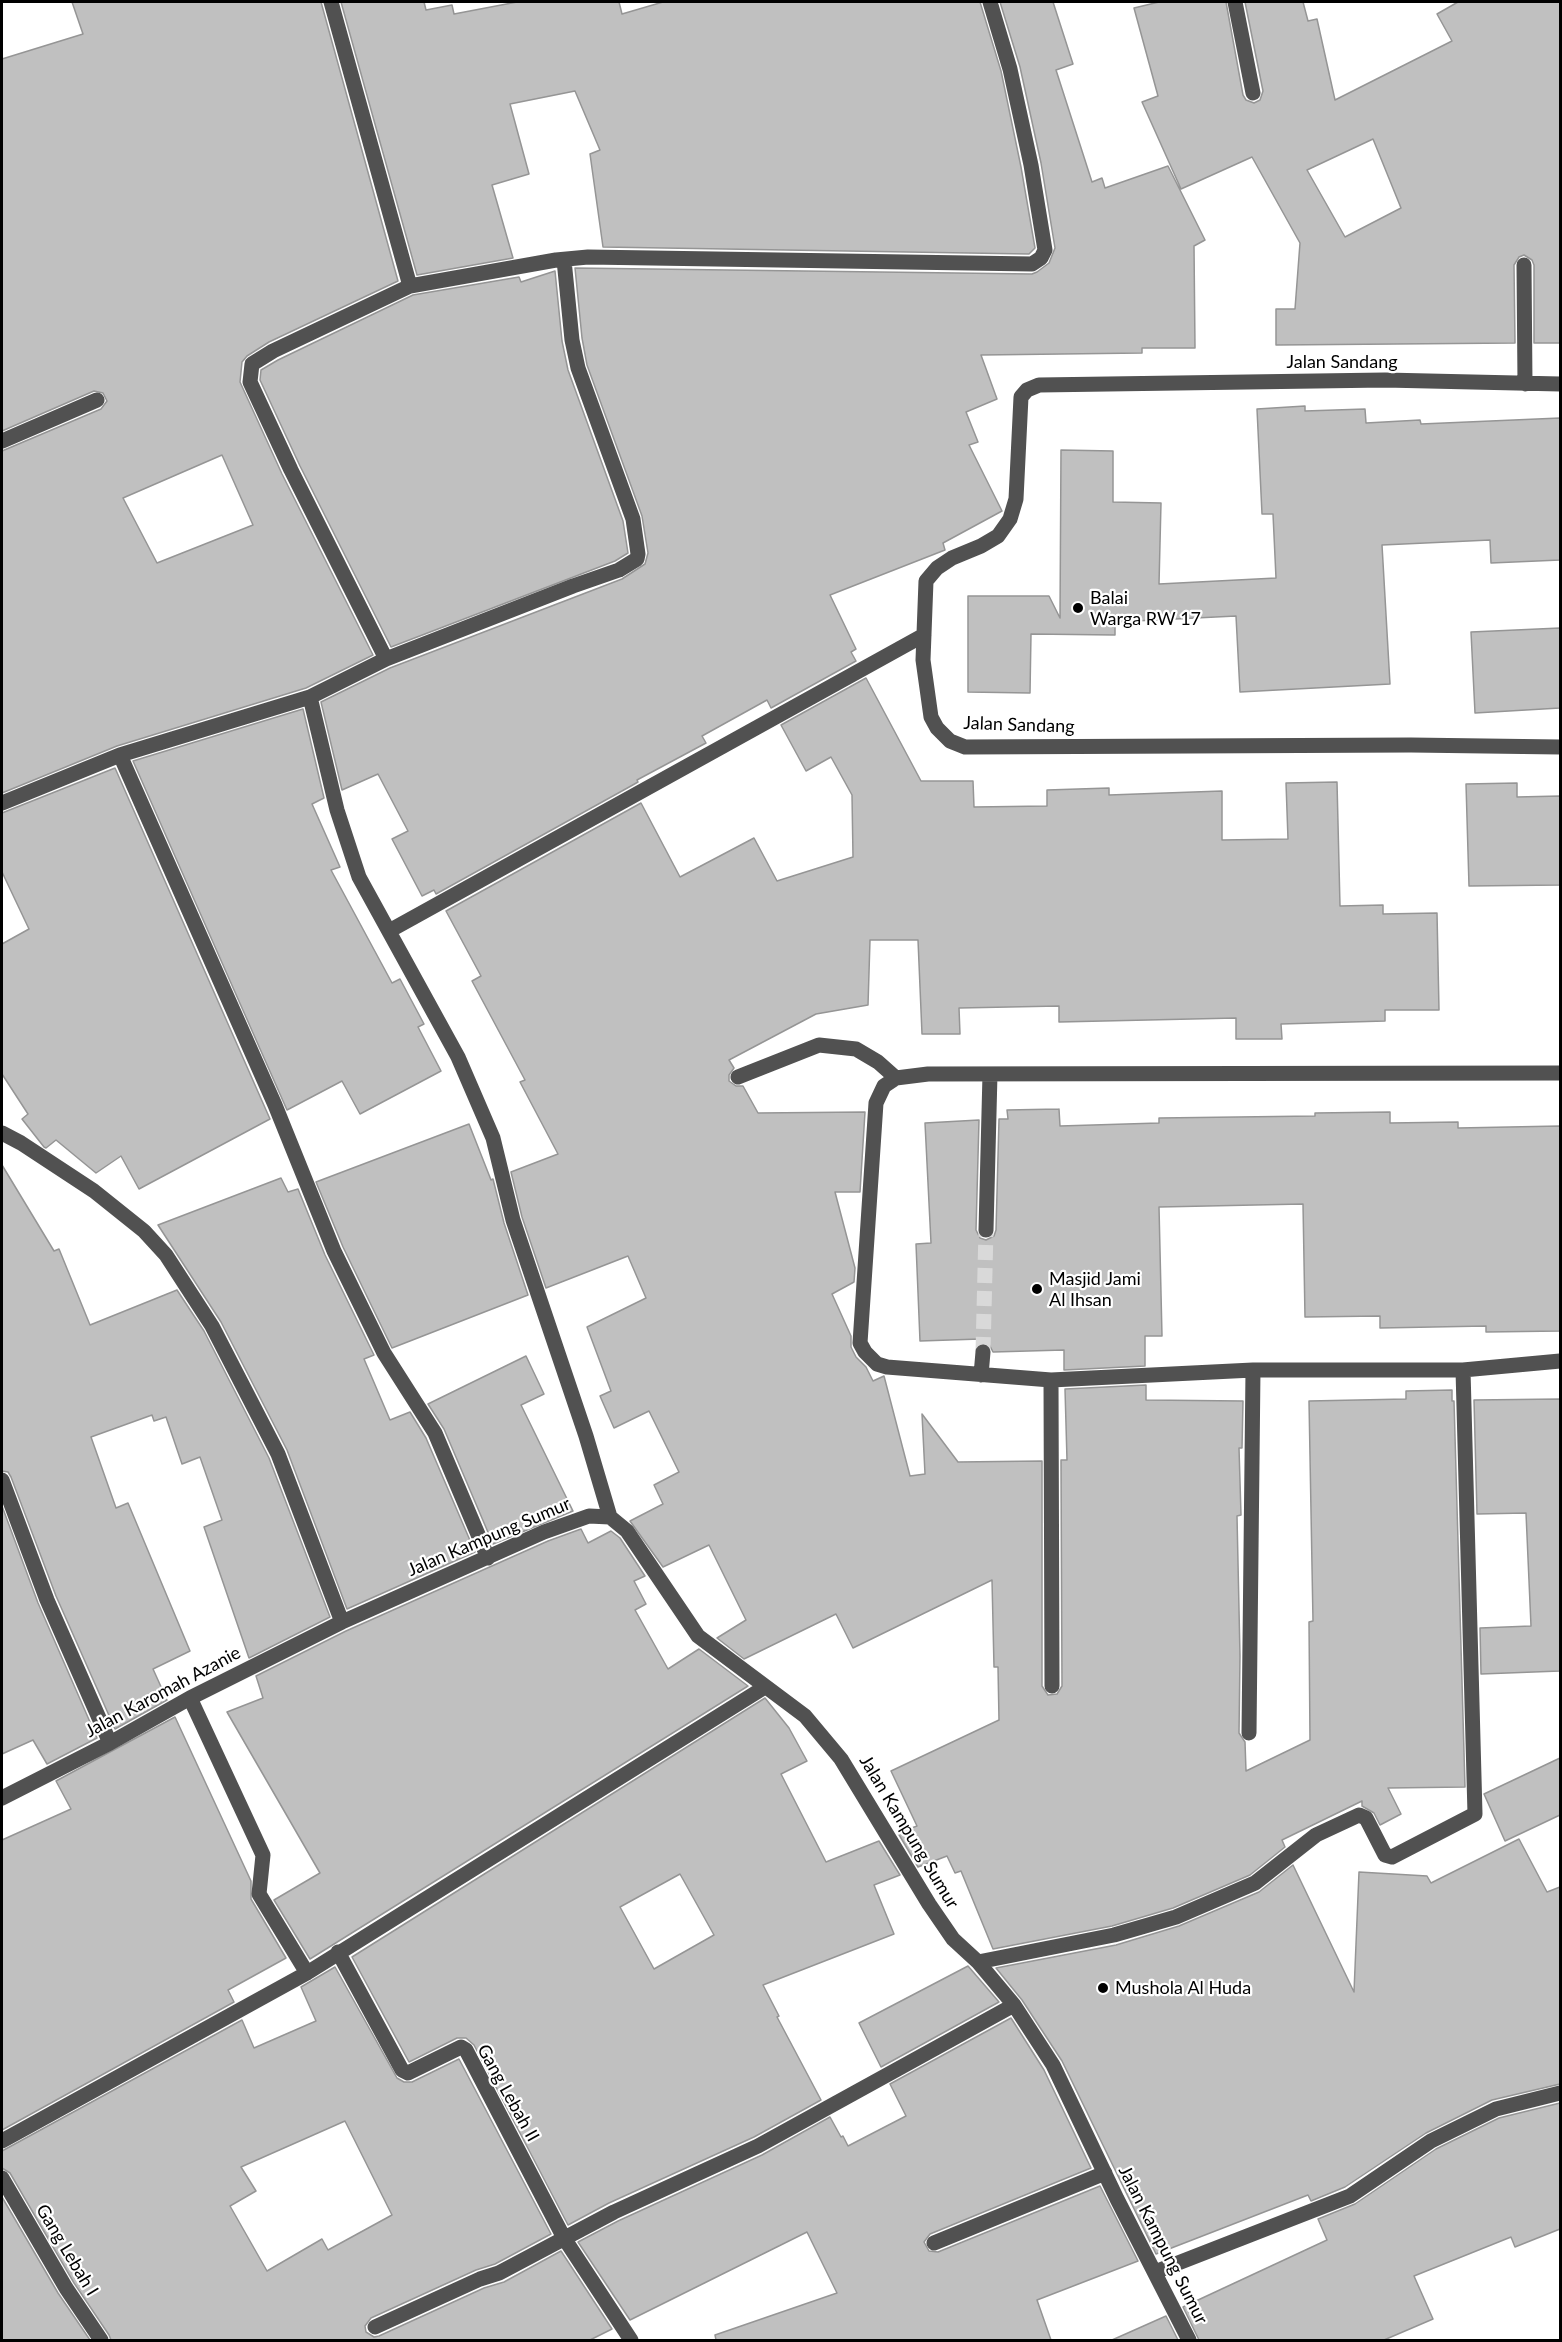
<!DOCTYPE html>
<html>
<head>
<meta charset="utf-8">
<style>
  body { margin:0 }
  #map { position:relative; width:1562px; height:2342px; overflow:hidden; background:#fff; font-family:Lato,sans-serif }
  canvas { display:block }
  .frame { position:absolute; inset:0; border:3px solid #000; pointer-events:none }
</style>
</head>
<body>
<div id="map">
<canvas width="1562" height="2342"></canvas>
<div class="frame"></div>
</div>
<script>
const c = document.querySelector('canvas').getContext('2d');
c.lineJoin = 'round';
function fill(path, color) { c.fillStyle = color; c.fill(path, 'evenodd'); }
const toPath = rows => new Path2D(rows.map(r => 'M' + r).join(''));
function trace(path, color, width, dash) { c.strokeStyle = color; c.lineWidth = width; c.lineCap = dash ? 'butt' : 'round'; c.setLineDash(dash || []); c.stroke(path); }
function write(font, color, halo, rows, align = 'center') {
  c.font = font + ' Lato,sans-serif'; c.lineWidth = 4.5; c.setLineDash([]); c.textBaseline = 'middle'; c.strokeStyle = halo; c.fillStyle = color; for (const [text, x, y, turn = 0] of rows) {
    c.save(); c.translate(x, y); c.rotate((+turn || 0) * Math.PI / 180); c.textAlign = isNaN(turn) ? turn : align; if (halo) c.strokeText(text, 0, 0); c.fillText(text, 0, 0); c.restore();
  }
}
const building = toPath([
  [72,2,321,2,398,281,269,342,247,356,242,362,240,382,282,474,373,655,306,688,117,746,2,793,2,451,101,409,107,401,103,393,94,391,2,431,2,59,83,34,72,2],
  [222,455,253,525,157,563,123,498,222,455],
  [341,2,424,2,426,10,452,5,454,14,517,2,619,2,622,14,663,2,980,2,1001,71,1021,167,1035,248,1029,254,603,247,590,154,600,150,575,91,510,104,529,174,492,185,513,258,417,275,341,2],
  [1000,2,1053,2,1073,64,1056,70,1092,182,1102,178,1105,188,1168,166,1205,240,1194,246,1195,348,1142,348,1142,353,981,355,997,399,966,412,978,442,969,445,1002,511,943,543,945,550,830,595,856,649,851,652,856,661,771,708,767,700,702,736,706,743,637,780,638,782,631,786,436,894,434,890,422,896,392,839,408,831,378,774,342,790,321,702,390,668,622,579,645,564,648,553,642,516,587,365,582,338,575,268,1032,274,1037,272,1049,263,1055,248,1041,163,1020,67,1000,2],
  [1159,2,1226,2,1243,95,1246,100,1254,103,1260,100,1263,91,1245,2,1303,2,1308,21,1317,19,1335,100,1452,41,1437,14,1458,2,1560,2,1560,343,1534,343,1534,265,1532,260,1524,255,1519,257,1514,265,1515,343,1276,345,1276,309,1295,309,1300,243,1252,157,1181,189,1142,102,1158,96,1134,8,1159,2],
  [1373,139,1401,208,1345,237,1307,170,1373,139],
  [555,271,562,341,568,370,623,521,628,553,615,561,391,647,300,466,260,380,261,370,278,360,413,295,519,277,521,282,555,271],
  [1305,406,1305,411,1365,409,1366,423,1420,420,1421,424,1560,418,1560,560,1491,563,1490,540,1382,545,1390,684,1240,692,1236,616,1115,622,1115,635,1031,634,1030,693,968,692,968,596,1049,596,1060,618,1061,450,1113,451,1113,502,1161,503,1159,584,1276,578,1273,514,1262,514,1257,409,1305,406],
  [1560,628,1560,708,1475,713,1471,632,1560,628],
  [866,678,921,781,973,781,974,807,1047,806,1047,790,1109,788,1109,795,1222,791,1222,840,1288,839,1286,783,1337,782,1340,906,1383,905,1383,914,1437,913,1439,1010,1385,1010,1385,1021,1281,1024,1282,1039,1236,1039,1236,1018,1059,1022,1059,1006,959,1008,960,1034,922,1034,918,940,870,940,868,1005,816,1014,729,1060,734,1068,729,1075,729,1081,736,1086,743,1086,758,1113,865,1112,860,1192,835,1192,855,1268,854,1282,832,1294,851,1336,851,1347,856,1357,866,1367,873,1381,884,1376,910,1476,925,1474,922,1414,958,1462,1042,1461,1042,1686,1048,1695,1057,1694,1062,1686,1061,1460,1067,1460,1065,1389,1146,1385,1146,1400,1243,1401,1242,1448,1239,1448,1241,1515,1237,1516,1240,1656,1239,1733,1245,1742,1246,1771,1310,1740,1309,1622,1313,1621,1309,1401,1406,1399,1406,1391,1452,1390,1452,1401,1454,1401,1465,1787,1388,1788,1401,1814,1380,1825,1374,1813,1362,1806,1362,1801,1282,1840,1285,1847,1250,1875,1173,1908,1112,1926,993,1949,961,1871,955,1873,947,1856,918,1867,898,1833,917,1826,891,1771,999,1720,998,1667,994,1667,992,1580,853,1648,836,1614,744,1659,717,1638,746,1620,709,1545,663,1567,630,1521,663,1504,654,1485,679,1472,649,1411,614,1428,600,1396,611,1391,587,1327,646,1298,628,1256,546,1288,522,1217,511,1172,558,1154,520,1082,525,1080,472,981,481,976,446,911,641,803,680,877,754,838,777,881,853,857,852,795,831,757,806,771,781,725,866,678],
  [303,709,324,798,312,804,340,867,331,870,392,983,400,979,424,1024,418,1027,441,1071,360,1114,342,1081,287,1110,133,761,303,709],
  [115,768,270,1119,139,1189,121,1156,96,1173,56,1140,46,1148,44,1147,22,1119,28,1114,2,1074,2,944,29,929,2,872,2,813,115,768],
  [1517,783,1517,797,1560,796,1560,885,1469,886,1466,784,1517,783],
  [1059,1109,1060,1126,1159,1123,1159,1118,1315,1116,1315,1113,1390,1112,1390,1123,1458,1122,1458,1128,1560,1126,1560,1331,1486,1332,1486,1326,1380,1328,1380,1316,1305,1317,1303,1204,1159,1207,1162,1336,1145,1336,1145,1366,1064,1370,1064,1350,993,1352,989,1344,980,1343,980,1339,920,1341,916,1244,931,1243,925,1123,979,1120,976,1230,980,1238,986,1240,994,1236,996,1230,999,1119,1008,1119,1007,1110,1059,1109],
  [469,1124,491,1180,493,1179,504,1223,528,1295,392,1348,343,1247,316,1182,469,1124],
  [2,1165,54,1251,59,1249,90,1325,177,1290,204,1331,269,1458,330,1617,249,1658,204,1527,222,1520,200,1457,182,1464,166,1417,154,1421,152,1415,91,1437,116,1508,128,1503,190,1651,153,1669,167,1700,115,1729,56,1596,11,1477,8,1472,2,1471,2,1165],
  [281,1178,288,1192,298,1189,325,1255,374,1355,364,1359,390,1420,410,1412,426,1438,475,1552,347,1609,287,1450,221,1322,158,1225,281,1178],
  [526,1356,544,1394,521,1405,573,1511,493,1544,444,1429,428,1404,526,1356],
  [1560,1399,1560,1671,1481,1674,1480,1628,1531,1626,1526,1513,1477,1514,1474,1400,1560,1399],
  [2,1506,38,1603,97,1738,47,1764,33,1740,2,1754,2,1506],
  [581,1529,588,1543,611,1531,620,1538,645,1576,634,1581,646,1604,635,1610,668,1669,699,1649,748,1686,310,1959,274,1900,320,1873,227,1712,263,1698,256,1676,346,1631,548,1541,581,1529],
  [765,1698,789,1728,807,1761,781,1774,826,1862,879,1841,900,1875,874,1885,894,1934,763,1985,779,2016,777,2017,821,2100,754,2137,609,2203,568,2225,474,2045,466,2038,457,2038,409,2062,352,1957,765,1698],
  [680,1874,714,1935,654,1969,620,1907,680,1874],
  [175,1717,251,1881,251,1899,286,1958,228,1990,234,2002,2,2130,2,1840,71,1809,56,1781,175,1717],
  [1560,1758,1560,1815,1505,1841,1484,1794,1560,1758],
  [1519,1839,1547,1892,1560,1887,1560,2084,1492,2100,1426,2133,1345,2187,1311,2201,1308,2195,1156,2254,1062,2061,1022,2000,996,1968,1116,1945,1179,1926,1259,1892,1293,1865,1354,1992,1359,1872,1427,1876,1431,1883,1519,1839],
  [968,1966,999,2002,881,2067,859,2023,968,1966],
  [335,1967,397,2078,404,2082,412,2082,459,2059,551,2234,495,2264,476,2270,371,2318,365,2326,366,2332,374,2337,379,2336,484,2288,504,2282,561,2251,612,2329,590,2340,111,2340,109,2335,74,2283,10,2173,2,2168,2,2151,242,2020,254,2048,316,2021,301,1987,335,1967],
  [345,2121,392,2215,328,2250,322,2239,267,2271,230,2206,256,2191,241,2167,345,2121],
  [1011,2018,1044,2070,1091,2168,930,2234,924,2242,929,2251,938,2252,1100,2186,1138,2261,1037,2300,1051,2340,716,2340,715,2335,837,2293,807,2232,630,2320,578,2242,618,2221,762,2155,830,2117,841,2137,843,2136,848,2146,906,2116,890,2084,1011,2018],
  [1560,2103,1560,2229,1515,2247,1511,2237,1414,2276,1433,2319,1384,2340,1199,2340,1183,2307,1327,2240,1318,2219,1355,2204,1436,2149,1499,2118,1560,2103],
  [2,2197,58,2293,90,2340,2,2340,2,2197],
  [1166,2316,1178,2340,1112,2340,1166,2316]
]);
fill(building, '#c0c0c0');
trace(building, '#959595', 1.5);
trace(toPath([
  [983,1352,986,1230]
]), '#d9d9d9', 15, [15, 8]);
trace(toPath([
  [331,2,410,286],
  [1235,2,1253,93],
  [1524,265,1525,384],
  [1560,384,1385,380,1039,385,1027,390,1021,397,1016,499,1010,519,998,536,981,546,952,558,937,568,926,581,923,660,931,717,937,728,950,741,965,747,1411,745,1560,747],
  [2,441,97,400],
  [386,659,573,586,619,570,637,559,638,554,633,519,578,368,572,340,564,260],
  [310,697,386,659,291,470,250,382,252,364,273,351,410,286,556,260,588,257,1032,264,1041,258,1045,250,1031,165,1010,69,990,2],
  [120,755,275,1105,334,1251,384,1353,435,1433,488,1558],
  [2,803,120,755,310,697,337,810,359,877,458,1057,493,1138,513,1220,586,1436,610,1517],
  [389,931,924,635],
  [1560,1073,928,1074,896,1078,884,1086,876,1103,860,1343,865,1352,877,1364,887,1367,1051,1380,1253,1370,1463,1370,1560,1361],
  [738,1077,819,1045,856,1049,878,1062,896,1078],
  [2,1133,21,1143,94,1191,144,1231,166,1255,212,1326,278,1454,342,1622],
  [986,1230,990,1074],
  [981,1375,983,1352],
  [1051,1380,1052,1686],
  [2,1480,47,1600,110,1743],
  [190,1698,263,1855,259,1894,307,1973],
  [1249,1733,1253,1370],
  [2,1798,110,1743,190,1698,342,1622,544,1532,589,1516,610,1517,627,1531,698,1636,805,1716,841,1759,929,1904,953,1939,978,1962,1014,2005,1053,2065,1117,2199,1189,2340],
  [338,1952,402,2070,408,2073,461,2047,466,2050,564,2238,631,2340],
  [978,1962,1114,1935,1176,1917,1255,1883,1316,1835,1359,1815,1366,1818,1385,1855,1392,1857,1475,1814,1463,1370],
  [2,2141,307,1973,765,1687],
  [2,2178,66,2288,101,2340],
  [934,2243,1105,2173],
  [1155,2272,1350,2196,1431,2141,1496,2109,1560,2093],
  [375,2327,480,2279,499,2273,614,2212,758,2146,1014,2005]
]), '#515151', 15);
for (const [x, y, r, color] of [
  [1078,608,6,"#000"],
  [1037,1289,6,"#000"],
  [1103,1988,6,"#000"]
]) { const dot = new Path2D(); dot.arc(x, y, r, 0, 2 * Math.PI); c.fillStyle = color; c.fill(dot); trace(dot, '#fff', 2); }
write('18px', '#000', '#fff', [
  ["Jalan Sandang",1342,362],
  ["Jalan Sandang",1019,725,2],
  ["Jalan Kampung Sumur",489,1537,-23],
  ["Jalan Karomah Azanie",163,1692,-28],
  ["Jalan Kampung Sumur",909,1832,59],
  ["Gang Lebah II",508,2093,61],
  ["Jalan Kampung Sumur",1163,2245,63],
  ["Gang Lebah I",67,2250,59]
]);
write('18px', '#000', '#fff', [
  ["Balai",1090,598],
  ["Warga RW 17",1090,619],
  ["Masjid Jami",1049,1279],
  ["Al Ihsan",1049,1300],
  ["Mushola Al Huda",1115,1988]
], 'left');
</script>
</body>
</html>
